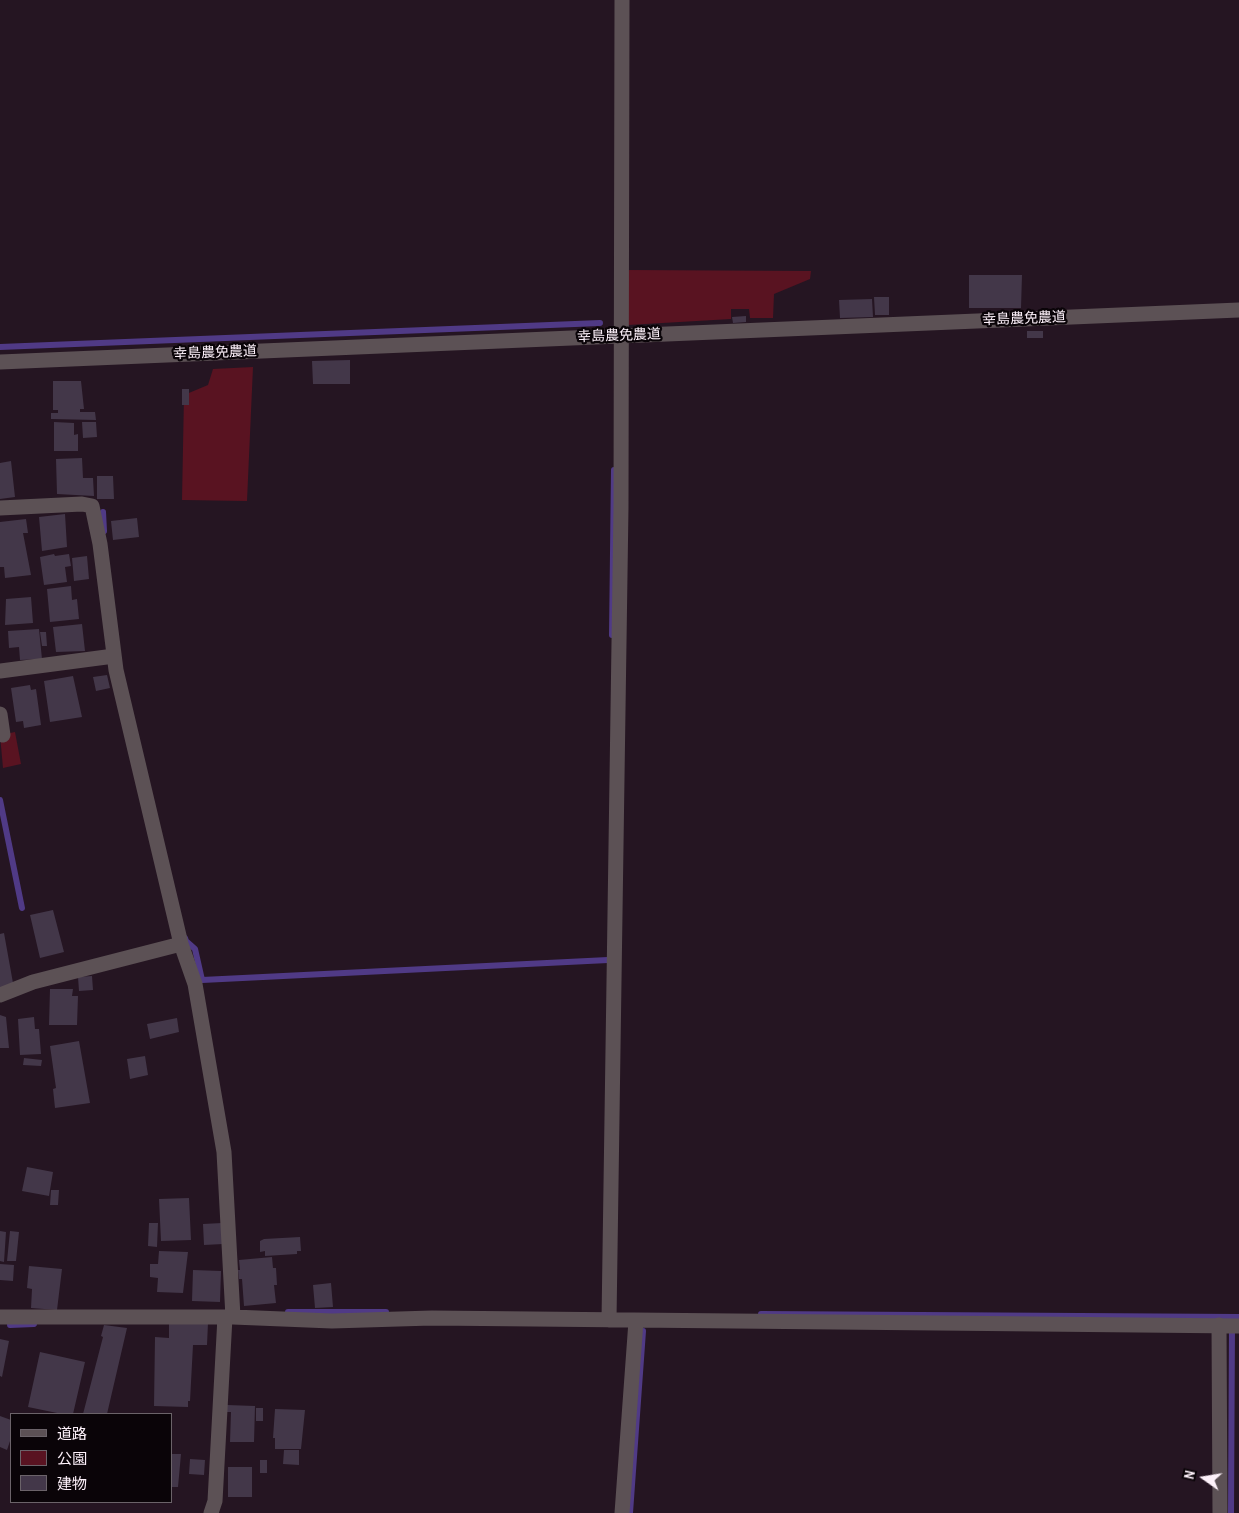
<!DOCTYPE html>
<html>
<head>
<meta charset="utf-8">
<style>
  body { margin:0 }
  #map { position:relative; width:1239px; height:1513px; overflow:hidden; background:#251522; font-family:"Archivo Narrow","Noto Sans JP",sans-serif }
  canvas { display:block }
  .legend { position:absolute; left:10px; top:1413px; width:162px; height:90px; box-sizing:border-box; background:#0a0408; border:1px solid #6b6369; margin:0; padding:6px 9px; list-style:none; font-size:15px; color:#fdf1fa }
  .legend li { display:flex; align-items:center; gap:10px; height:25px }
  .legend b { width:25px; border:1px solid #6b6369 }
  .north { position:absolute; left:1179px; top:1453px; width:50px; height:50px; -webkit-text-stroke:4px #0a0408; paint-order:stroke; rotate:283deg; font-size:14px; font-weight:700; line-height:20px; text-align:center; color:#fdf1fa }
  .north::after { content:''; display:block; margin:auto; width:18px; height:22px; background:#fdf1fa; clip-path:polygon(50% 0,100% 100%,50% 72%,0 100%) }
</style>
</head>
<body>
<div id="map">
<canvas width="1239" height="1513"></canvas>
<ul class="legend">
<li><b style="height:6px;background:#5c5155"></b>道路</li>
<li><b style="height:14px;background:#591321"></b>公園</li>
<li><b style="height:14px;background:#433749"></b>建物</li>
</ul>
<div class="north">N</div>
</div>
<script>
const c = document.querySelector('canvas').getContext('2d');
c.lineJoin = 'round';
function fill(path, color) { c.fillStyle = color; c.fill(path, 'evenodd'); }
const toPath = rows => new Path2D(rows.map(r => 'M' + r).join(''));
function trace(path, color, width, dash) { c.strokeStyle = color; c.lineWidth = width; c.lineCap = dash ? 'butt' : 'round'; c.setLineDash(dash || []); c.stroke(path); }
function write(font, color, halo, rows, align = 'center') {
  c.font = font + ' "Archivo Narrow","Noto Sans JP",sans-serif'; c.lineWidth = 4.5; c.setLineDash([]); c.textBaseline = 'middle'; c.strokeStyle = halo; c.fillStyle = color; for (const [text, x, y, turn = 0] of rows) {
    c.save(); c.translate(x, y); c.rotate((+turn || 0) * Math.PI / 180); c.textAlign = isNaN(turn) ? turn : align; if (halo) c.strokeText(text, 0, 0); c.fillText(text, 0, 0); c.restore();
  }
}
fill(toPath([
  [628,270,811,271,810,279,774,294,773,318,750,318,749,309,731,309,731,319,628,325],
  [253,367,247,501,182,500,184,395,208,385,213,369],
  [15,732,21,764,3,768,0,735]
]), '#591321');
trace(toPath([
  [0,347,600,323],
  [103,512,104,531],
  [612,635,614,470],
  [0,800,22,908],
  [185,938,186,941,195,949,202,980,608,960],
  [288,1312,386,1312],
  [761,1314,1239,1317],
  [10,1325,34,1324],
  [630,1513,643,1331],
  [1231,1513,1232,1327]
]), '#503a86', 6);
fill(toPath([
  [969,275,1022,275,1021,308,969,308],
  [874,297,889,297,889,315,875,315],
  [872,299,873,317,840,318,839,300],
  [746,316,746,322,733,323,732,317],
  [1027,331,1043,331,1043,338,1027,338],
  [350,360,350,384,313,384,312,361],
  [53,381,81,381,84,409,80,409,80,412,95,412,96,420,51,419,51,413,58,413,58,410,53,410],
  [182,389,189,389,189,405,182,405],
  [54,422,74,423,74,435,78,434,78,451,54,451],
  [82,422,96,422,97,437,83,438],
  [82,458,83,478,93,478,94,496,57,494,56,459],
  [11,461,15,497,0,499,0,463],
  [97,476,113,476,114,499,97,499],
  [65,514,67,547,42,551,39,517],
  [137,518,139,537,113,540,111,521],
  [26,519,28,533,23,533,31,575,5,578,4,567,0,567,0,522],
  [54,554,55,556,69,554,71,566,65,567,67,582,44,585,40,557],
  [87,556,89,579,74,581,72,558],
  [71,586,72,600,77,599,79,619,50,622,47,589],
  [31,597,33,623,5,625,6,599],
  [82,624,85,651,56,652,53,627],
  [39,629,42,659,20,660,19,647,9,648,8,631],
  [40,632,46,632,47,646,42,646],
  [107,675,110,688,96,691,93,677],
  [73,676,82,717,50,722,44,681],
  [30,685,31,690,36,689,41,725,24,728,23,721,16,722,11,688],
  [53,910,64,952,40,958,30,915],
  [4,933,13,983,0,989,0,934],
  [92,976,93,990,79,991,78,977],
  [50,989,73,989,72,996,78,996,77,1025,49,1025],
  [0,1015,6,1017,9,1048,0,1048],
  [34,1017,35,1029,39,1029,41,1054,20,1055,18,1019],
  [177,1018,179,1032,150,1039,147,1024],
  [79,1041,90,1103,55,1108,53,1089,56,1088,50,1046],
  [145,1056,148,1075,130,1079,127,1059],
  [24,1058,42,1060,41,1066,23,1065],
  [27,1167,53,1172,49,1196,22,1191],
  [51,1190,59,1190,58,1205,50,1205],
  [189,1198,191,1240,161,1241,159,1199],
  [149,1223,158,1223,157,1247,148,1246],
  [222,1223,223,1244,204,1245,203,1224],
  [0,1231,6,1232,4,1262,0,1261],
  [10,1231,19,1232,16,1261,7,1261],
  [300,1237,301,1251,297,1251,297,1254,265,1256,265,1251,260,1252,260,1241,264,1239],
  [159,1251,188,1252,183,1293,157,1292,158,1278,150,1277,150,1264,158,1264],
  [272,1257,273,1268,276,1268,277,1285,274,1285,276,1303,244,1306,242,1279,239,1279,238,1270,240,1270,239,1260],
  [0,1264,14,1265,13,1281,0,1280],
  [29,1266,62,1269,57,1310,31,1308,32,1289,27,1288],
  [193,1270,221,1271,220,1302,192,1301],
  [331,1283,333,1307,315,1308,313,1285],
  [169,1323,208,1323,207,1345,193,1345,190,1401,188,1401,188,1407,154,1406,155,1337,169,1338],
  [104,1325,127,1328,107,1414,83,1414,103,1337,101,1336],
  [0,1339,9,1341,2,1377,0,1376],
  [40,1352,85,1362,73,1414,62,1414,28,1407],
  [227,1405,255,1406,254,1442,230,1442,231,1412,227,1412],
  [256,1408,263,1408,263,1421,256,1421],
  [275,1409,305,1410,301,1449,275,1449,275,1438,273,1438],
  [0,1416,11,1420,11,1438,7,1450,0,1447],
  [284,1450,299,1450,299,1465,283,1464],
  [171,1454,181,1454,178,1487,171,1487],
  [190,1459,205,1460,204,1475,189,1474],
  [260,1460,267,1460,267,1473,260,1473],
  [228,1467,252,1467,252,1497,228,1497]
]), '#433749');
trace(toPath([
  [0,362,1239,310],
  [0,508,82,504,92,506,100,544,116,670,181,944,195,984,224,1152,233,1317],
  [0,671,114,656],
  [0,714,3,735],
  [0,995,33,982,181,944],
  [0,1317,233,1317,332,1321,432,1318,1239,1326],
  [609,1320,621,507,622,0],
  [1219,1325,1220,1513],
  [211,1513,215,1501,225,1317],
  [622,1513,636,1321]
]), '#5c5155', 15);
write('14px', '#fdf1fa', '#0a0408', [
  ["幸島農免農道",1024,319,-2],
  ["幸島農免農道",619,336,-2],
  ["幸島農免農道",215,353,-2]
]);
</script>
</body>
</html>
